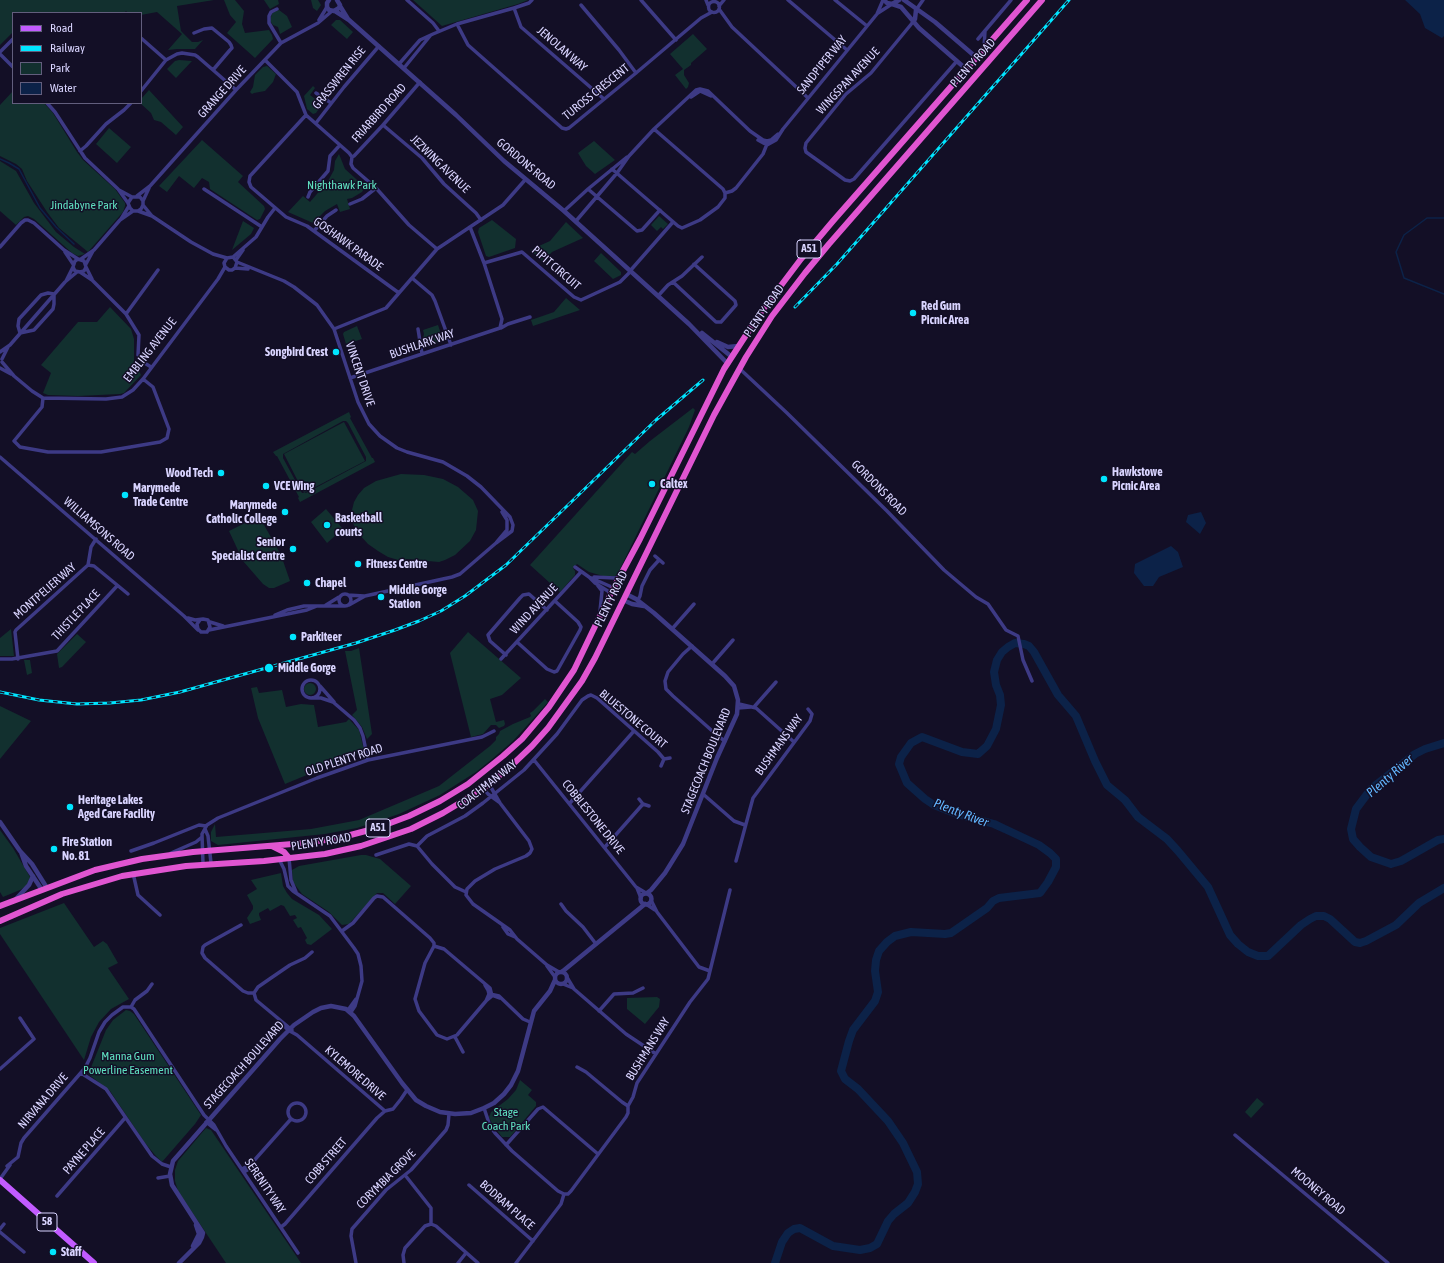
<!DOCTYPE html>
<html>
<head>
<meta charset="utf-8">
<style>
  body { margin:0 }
  #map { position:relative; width:1444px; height:1263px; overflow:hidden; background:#130f26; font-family:"Asap Condensed",sans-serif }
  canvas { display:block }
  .legend { position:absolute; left:12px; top:12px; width:130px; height:92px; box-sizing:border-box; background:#130f26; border:1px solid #625e7d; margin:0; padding:5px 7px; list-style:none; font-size:12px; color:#d9d4ff }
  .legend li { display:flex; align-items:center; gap:8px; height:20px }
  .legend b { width:20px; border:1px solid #625e7d }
</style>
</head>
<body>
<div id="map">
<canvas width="1444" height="1263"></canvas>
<ul class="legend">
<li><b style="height:5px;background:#c25bff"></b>Road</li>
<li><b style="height:5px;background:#00e5ff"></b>Railway</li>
<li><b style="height:11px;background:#12302f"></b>Park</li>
<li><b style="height:11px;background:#0c2248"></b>Water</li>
</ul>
</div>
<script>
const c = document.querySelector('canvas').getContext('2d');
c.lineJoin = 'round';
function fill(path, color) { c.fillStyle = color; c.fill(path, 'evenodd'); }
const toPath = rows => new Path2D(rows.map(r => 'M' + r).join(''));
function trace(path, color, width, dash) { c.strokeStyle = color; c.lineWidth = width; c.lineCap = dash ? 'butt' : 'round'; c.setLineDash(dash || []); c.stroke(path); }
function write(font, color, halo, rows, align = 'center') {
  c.font = font + ' "Asap Condensed",sans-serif'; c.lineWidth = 3; c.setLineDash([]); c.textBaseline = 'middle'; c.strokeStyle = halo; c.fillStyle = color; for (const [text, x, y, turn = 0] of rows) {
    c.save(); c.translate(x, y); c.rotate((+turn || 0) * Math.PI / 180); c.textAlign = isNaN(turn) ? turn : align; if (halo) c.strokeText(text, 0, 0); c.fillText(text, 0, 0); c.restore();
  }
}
fill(toPath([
  [0,0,214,0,177,6,181,31,192,42,198,42,203,40,195,49,177,49,168,50,182,34,157,12,141,15,141,13,128,13,126,11,124,13,13,13,13,32,0,45],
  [224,0,235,0,244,11,242,24,245,33,269,30,272,35,273,39,255,58,227,33,236,22,230,15],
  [264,0,278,0,279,4,270,9],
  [311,0,318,0,321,5,317,11,313,8],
  [413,0,528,0,518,4,442,26],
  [279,10,287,16,292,27,280,34,278,27,273,25,270,21,272,13],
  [336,20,340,20,353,32,347,39,331,25],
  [693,34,707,49,691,63,691,65,684,70,684,75,689,83,688,87,686,89,675,75,683,69,670,54],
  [179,60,192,61,176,78,167,69,175,61],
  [267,66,276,74,273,82,265,91,254,93,252,94,250,92,253,87,255,75,263,67],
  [313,86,315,88,310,95,322,104,316,113,313,114,307,109,304,96],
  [149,90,183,127,176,135,161,122,154,120,151,113,140,103,141,103,141,99],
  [13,91,13,103,44,103,53,113,77,152,83,160,115,189,125,203,125,206,123,212,88,252,59,228,47,212,27,181,22,169,16,164,0,156,0,105],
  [109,128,131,147,117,163,96,144],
  [202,140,243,176,238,182,264,206,265,209,260,219,257,220,210,189,209,182,202,178,194,188,179,176,167,192,159,186],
  [594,141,615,160,595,174,586,166,578,153],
  [339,154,345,169,365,187,362,192,352,198,347,199,350,209,340,212,337,204,325,211,313,223,288,212,303,196,310,202,328,181,334,170,335,161],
  [0,161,16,171,34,203,56,232,74,247,85,254,78,256,72,253,34,219,28,216,24,217,16,225,0,211],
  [659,216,668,224,663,229,661,227,657,231,651,225],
  [492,220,516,239,515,248,489,257,486,256,478,232,479,228],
  [243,221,254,228,251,234,232,250],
  [566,222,583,238,552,252,543,262,530,250,550,241],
  [601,253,621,272,621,275,613,279,594,261],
  [566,298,580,310,533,326,531,320,554,312],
  [110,307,131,329,134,339,134,360,141,375,124,393,120,394,78,396,48,395,43,393,51,373,41,365,78,322,97,322],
  [438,325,443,340,441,342,424,348,422,343,424,334,423,330],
  [357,326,362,339,346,344,343,334,344,332],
  [693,408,695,410,689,427,618,573,614,577,603,576,589,572,577,564,573,568,575,571,575,575,560,592,530,565,632,452,635,454,650,441],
  [349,412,351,417,350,418,372,458,373,458,375,462,300,502,298,498,299,497,277,456,276,456,273,452],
  [343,421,346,421,348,423,366,457,366,461,306,493,302,493,283,458,283,454],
  [344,422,365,461,304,493,284,454],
  [401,474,424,475,443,479,458,487,473,500,478,511,476,530,470,541,455,555,445,560,439,562,406,559,405,562,388,557,378,551,368,544,357,532,352,521,351,514,354,502,358,495,364,488,376,481],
  [326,509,343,529,327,543,311,522],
  [259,516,281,555,290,581,274,588,269,588,263,584,243,561,229,531],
  [11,629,14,656,0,656,0,638],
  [468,632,521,678,502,695,490,699,496,722,504,720,505,724,504,726,499,728,496,725,491,725,483,734,471,737,450,653],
  [77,634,86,642,62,667,59,668,57,654],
  [359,648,372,734,367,739,362,727,352,715,357,710,345,651,351,651],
  [24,660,30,660,32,673,27,675],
  '304 689a6 6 0 1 1 12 0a6 6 0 1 1-12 0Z',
  [257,687,259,693,282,690,286,707,301,704,314,705,318,727,346,722,349,719,359,730,364,750,348,758,285,784,258,718,251,688],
  [545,699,548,702,533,719,513,741,491,760,476,772,440,795,399,814,357,828,325,834,218,845,211,841,211,832,215,824,216,837,311,829,359,820,439,786,490,746,496,740,496,737,499,734,500,731,513,724,530,717,531,716,530,713,533,711],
  [0,706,31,721,0,759],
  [0,830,13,848,30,877,29,881,26,886,20,890,3,897,0,892],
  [361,855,366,855,380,859,411,886,395,904,383,893,377,893,349,924,342,925,329,912,302,894,293,882,292,870,299,866],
  [281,873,283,886,287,893,292,899,319,915,332,929,311,945,307,944,305,940,307,938,301,927,298,928,293,920,297,918,295,915,290,916,284,906,281,905,270,911,268,908,259,913,259,915,261,920,250,924,247,918,253,909,253,906,247,895,257,889,251,880],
  [64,903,94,947,103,941,107,944,118,963,108,968,129,999,111,1009,99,1022,91,1037,84,1060,0,934,0,928],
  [657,997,660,999,659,1007,645,1024,627,1009,627,998],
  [126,1010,130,1011,134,1014,201,1115,195,1124,162,1162,155,1155,145,1143,110,1091,88,1074,92,1065,106,1030,113,1020],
  [520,1080,532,1090,528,1095,536,1102,536,1106,510,1137,502,1137,492,1124,489,1117,491,1112,508,1099,516,1090],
  [1257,1098,1264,1104,1251,1118,1245,1112],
  [206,1128,211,1130,301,1263,226,1263,178,1191,175,1181,175,1170,178,1161]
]), '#12302f');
fill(toPath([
  [1405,0,1444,0,1444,36,1442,38,1425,28,1420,14],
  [1201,512,1206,523,1200,534,1186,522,1188,515],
  [1171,546,1178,552,1183,567,1159,577,1153,586,1144,586,1134,573,1135,564]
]), '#0c2248');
trace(toPath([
  [0,159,9,163,19,169,40,208,56,227,74,244],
  [1444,218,1427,218,1404,235,1396,252,1404,278,1444,294]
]), '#0c2248', 1.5);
trace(toPath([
  [1444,743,1425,749,1415,754,1371,789,1356,809,1351,829,1353,839,1360,847,1371,857,1391,864,1401,861,1438,840,1444,839],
  [775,1263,782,1242,788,1233,794,1229,800,1228,833,1246,860,1250,870,1248,877,1244,888,1221,894,1214,908,1203,915,1192,918,1184,917,1172,903,1143,888,1121,858,1089,845,1079,841,1071,849,1041,853,1030,875,1001,878,992,875,971,876,960,879,951,887,942,895,936,911,932,945,934,951,933,987,908,993,901,999,898,1040,893,1048,882,1056,867,1056,859,1050,853,1039,845,1007,830,994,824,957,814,934,805,925,799,907,783,899,764,901,757,911,743,922,737,962,752,978,754,987,746,996,729,1001,705,1000,695,996,685,994,672,997,660,1002,652,1008,647,1015,643,1024,644,1029,646,1034,652,1058,695,1076,716,1095,761,1107,785,1125,800,1138,817,1167,839,1178,851,1208,887,1230,935,1238,944,1248,952,1258,956,1268,956,1301,925,1310,919,1316,916,1324,916,1330,919,1355,942,1360,943,1366,941,1396,925,1419,903,1444,888]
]), '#0c2248', 8);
trace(toPath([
  [407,0,433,23,439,31],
  [641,0,676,40],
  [706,0,708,5],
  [788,0,847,50],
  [835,0,867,26],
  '708.5 7a5.5 5.5 0 1 1 11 0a5.5 5.5 0 1 1-11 0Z',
  [581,5,619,50,636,73],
  [719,6,724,0],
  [514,8,521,27,604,99],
  [277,9,271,12,269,16,269,23,281,43],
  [719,9,732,27,808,98],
  [916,10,923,0],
  [878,13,892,4],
  [319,20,327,7],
  [913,22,871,73,846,94,806,143,805,148,806,152,845,180,850,181,854,179,957,61],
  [457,24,468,45,562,128,566,129,569,128,636,73,701,18,712,12],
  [194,33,204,29,212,28,229,42,231,45,232,48,230,50,213,70],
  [141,38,166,60],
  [978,39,1011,0],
  [984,48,985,31],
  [0,52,13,39],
  [0,54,13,67],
  [265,60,297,92,306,115,349,153,352,157,351,164,353,168,376,188,409,225,437,249],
  [399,64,420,40,433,34,457,24,514,8,529,3,532,0],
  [404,68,430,36],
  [141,91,166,60,177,54,182,53,195,55,198,57,236,90],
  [316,93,331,103],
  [691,97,700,91,711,96],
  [47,103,55,112,85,158,118,189,128,203],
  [306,115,250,176,249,182,251,187,286,217,307,226,399,293],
  [316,123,344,87,379,46],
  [383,125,422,158,444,184,476,213,481,220],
  [758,140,767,145,776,140,783,129,877,14,883,0],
  [767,141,771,140,778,134],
  [80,151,86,146,106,124,124,110,131,103],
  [352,157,354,156,383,125,420,82],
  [612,169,678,226,682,228,700,220,718,207,725,198,725,193,723,189,654,129],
  [204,189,262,227],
  [588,189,637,231,642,230,660,210],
  [119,190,132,197],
  [725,193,732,191,736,188,763,154,767,144],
  [137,196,150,186,236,90,281,43,318,23,332,11],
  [308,197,310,192,328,171,330,156,340,145],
  [143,201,149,188],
  [350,204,362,199,376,188],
  [143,205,141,209,138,211,133,211,130,208,128,203,132,197,140,197,143,201,143,205,152,216],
  [138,211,152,216,191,242,213,254,227,258],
  [564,211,588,189,627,157],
  [121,219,129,206],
  [576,221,617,173,629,156,654,129,696,90,700,89,708,91,750,131,763,140,767,141],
  [314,231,327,216,336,210],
  [0,247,21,223,25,220,28,220,34,223,64,250,78,259,84,261,86,267,84,271,80,272,75,271,73,267,75,261,78,259],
  [65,252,73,264],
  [233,257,256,237,268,217,275,208],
  [81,259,94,250,120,220,133,211],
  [236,260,243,250],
  [237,262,235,268,232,270,229,270,225,267,224,263,227,258,233,257,237,262,284,281,294,287,317,305,334,329,358,402,369,424,380,436,397,448,407,452,443,462,467,476,481,487,510,517,513,525,512,531,496,543],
  [484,263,522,252,574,297,581,300,620,282,631,271],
  [86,264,93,251],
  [86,267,92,279],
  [235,268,248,269],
  [630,271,673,222],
  [80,272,92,280,126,314,139,335,138,355,143,362,151,367],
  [412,278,432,295,435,301,451,345],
  [66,281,73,267],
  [673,282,716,322,721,322,736,305,735,301,694,264],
  [48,293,54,294,54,304,53,309,34,330,20,333,18,326,19,319,41,295,48,293],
  [658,296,668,285,682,276,702,257],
  [126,314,158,270],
  [501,328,508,324,530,317],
  [334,329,386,308,437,249,503,205,525,180],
  [418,329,422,354],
  [0,352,10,345,65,282,77,272],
  [2,359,8,347],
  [2,362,14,376,32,391,43,398,106,399,122,397,133,390,143,379,218,279,225,267],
  [0,368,11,374],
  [740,369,787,413,887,511,944,570,976,597,988,604,1006,630,1018,636,1023,660,1032,681],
  [350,378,500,328,502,319,484,263,470,227],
  [43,398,42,407,14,441,20,447,48,452,101,452,160,442,167,438,169,429,153,387,143,379],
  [0,457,184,616,198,630],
  [655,556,663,563],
  [88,565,94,566,128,594],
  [575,567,589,577,614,588],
  [589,577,595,583,611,593],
  [594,577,615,578,620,577],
  [598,586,602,591,600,611],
  '339 600a6 6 0 1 1 12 0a6 6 0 1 1-12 0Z',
  [348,595,364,596],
  [638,600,640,596,642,586,650,570,659,560],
  [326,605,339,597],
  [349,605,365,596,452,577,460,574,496,543,507,530,507,520,502,512],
  [275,615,287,610,304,606,344,606],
  [188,618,195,620,203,619,208,620,210,627,207,632,201,632,198,629,197,624,200,620],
  [210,622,223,626],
  [672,629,694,604],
  [209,630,307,610,317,606],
  [517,642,547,669,554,672,557,671,580,630,581,627,578,622,555,601],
  [692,646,683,654,668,672,665,681,666,689,673,696,719,737,725,741],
  [506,655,490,641,488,635,520,598,523,595,529,594,547,610],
  [0,659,12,659,57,651,117,586],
  [18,659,15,632,16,630,88,565,91,547,96,539],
  [501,659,581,572],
  [712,664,733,640],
  '302 689a9 9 0 1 1 18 0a9 9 0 1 1-18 0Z',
  [320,686,334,702],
  [313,698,321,698,333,702,354,720,360,728,363,736,368,760],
  [739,704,756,708,794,742],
  [754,707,776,682],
  [738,708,751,707],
  [534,760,636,887,646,893],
  [661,766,664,759,670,758],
  [489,784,500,803,529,841,532,849,530,853,526,856,495,869,475,881,467,889,466,895,473,904,510,930,517,939,547,965,559,972],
  [483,788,488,794,499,802],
  [703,794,734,821,745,825],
  [639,799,643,804,649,806],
  [570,803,634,731],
  [205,829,208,836,211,863],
  [417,846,432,864,455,887,466,892],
  [605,847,643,804],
  [131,851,154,843,199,825,206,826],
  [171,853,196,842,202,837],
  [376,855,409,844,417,846,427,836,465,816,483,803,524,770,557,734,582,700,588,696,591,695,597,698,658,752,664,759],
  [289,858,291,880,296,892],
  [279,859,284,869,288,886,293,891,330,916,354,948,358,954,361,966,362,981,355,1006,351,1012],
  [736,861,753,798,810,721,812,714,808,709],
  [203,864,202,834,207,825,218,818,317,778,368,760,482,737,494,731],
  [133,873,138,895,160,915],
  [637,888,641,898],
  [651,900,657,912,699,967,710,971],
  [561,904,566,911,583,927,596,944],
  [646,904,655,910],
  [241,925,205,945,203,947,202,953,205,958,243,991,248,993,254,993],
  [503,927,508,934,515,937],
  [342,931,353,923,374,898,377,896,383,897,430,938,434,943,434,946,444,949,490,988,492,996,486,1001],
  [434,946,425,963,415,999,419,1011,437,1035,447,1039,457,1035,486,1001,489,994],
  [547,966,555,977],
  [568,979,574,989,626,1034,656,1054],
  [563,984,573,988],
  [485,985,488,990,489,994,500,998],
  [254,993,258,987,271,978,290,965,305,958,312,952],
  [254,993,256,1000,292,1030],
  [490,994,499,996,523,1019,530,1022],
  [131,1007,134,1009,204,1115,214,1125,226,1146,298,1253],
  [348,1010,356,999],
  [599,1011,614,994,633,993,643,988],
  [281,1022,288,1030,297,1035,385,1111,393,1109,401,1099,407,1090],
  [455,1037,463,1052],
  [577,1067,586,1072,622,1102,628,1106],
  [0,1069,34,1039,20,1018],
  [81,1073,106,1089,152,1156,162,1164,171,1167],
  '288 1112a9 9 0 1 1 18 0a9 9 0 1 1-18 0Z',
  [484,1108,490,1126,495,1133,512,1151,558,1191,564,1194],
  [206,1122,216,1130],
  [1235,1135,1388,1263],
  [506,1145,538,1109,543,1107,598,1154],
  [7,1166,18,1157,21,1143,24,1138,85,1068,90,1058,99,1032,105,1022,112,1015,123,1007,131,1007,135,1000,147,991,152,984],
  [242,1169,251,1164],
  [244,1172,249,1169,251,1164,291,1119],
  [405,1175,431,1208,431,1224,436,1226,478,1263],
  [158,1178,170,1176],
  [0,1179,10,1165],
  [469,1185,533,1241],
  [57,1196,125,1118],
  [281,1227,285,1224,377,1118,385,1111],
  [0,1229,4,1224],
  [0,1232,24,1252],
  [356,1263,351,1236,352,1229,386,1190,411,1170,446,1130,448,1125,449,1114],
  [404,1263,403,1255,405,1248,425,1226,431,1224],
  [458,1263,466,1253],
  [516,1263,561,1204,564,1194,568,1194,571,1191,626,1117,628,1113,628,1106,633,1097,637,1083,690,1002,708,979,730,890]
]), '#3d3a85', 3.5);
trace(toPath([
  [329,0,327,3,327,7,329,10,334,11,339,8,340,5,337,0],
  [884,0,887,3,892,4,899,0],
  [904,0,935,22,977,58],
  [892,4,901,7,919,28,966,69],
  [340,6,348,19],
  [335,11,349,20,456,115,504,161,564,211,689,324,728,364],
  [913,22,915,19,916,10],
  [702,333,732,357],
  [717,342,728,347,738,346],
  [626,594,636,599,654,613,725,676,734,686,738,700,737,714,717,758,683,844,665,873,651,890,647,893],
  [623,600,632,604,644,606],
  [0,822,20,851,32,864,47,888],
  [21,852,26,866,42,890],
  '640.5 899a5.5 5.5 0 1 1 11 0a5.5 5.5 0 1 1-11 0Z',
  [15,900,29,885,33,876],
  [563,971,645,904],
  '555 978a6 6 0 1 1 12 0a6 6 0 1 1-12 0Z',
  [193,1246,199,1234,196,1225],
  [179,1263,199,1243,202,1237,203,1233,172,1185,170,1174,173,1161,280,1039,294,1025,313,1012,321,1008,331,1006,346,1009,354,1016,402,1083,416,1100,426,1106,440,1112,455,1114,471,1113,484,1108,494,1103,504,1094,511,1085,518,1071,534,1011,550,991,555,980]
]), '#3d3a85', 4.5);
trace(toPath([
  [0,1180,94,1263]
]), '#c25bff', 6);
trace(toPath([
  [272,846,284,852,289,858],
  [0,906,95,870,142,859,193,852,305,843,339,838,377,828,409,816,440,801,468,784,503,756,522,739,549,707,574,670,611,593,640,539,724,369,761,312,801,259,833,221,1027,0],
  [0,921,62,894,122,876,186,866,264,861,325,854,361,846,411,829,443,813,463,801,489,784,511,766,532,746,548,728,582,681,595,658,714,415,746,357,772,316,805,273,829,244,1042,0]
]), '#e055d1', 6);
const rail = toPath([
  [795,307,837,264,1069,0],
  [0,692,39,700,77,704,110,703,141,700,180,692,356,643,395,630,419,621,441,611,465,596,506,565,656,420,703,380]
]);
trace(rail, '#00e5ff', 3);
trace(rail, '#130f26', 1.5, [4.5]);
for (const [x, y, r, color] of [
  [913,313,4,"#00e5ff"],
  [336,352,4,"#00e5ff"],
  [221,473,4,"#00e5ff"],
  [1104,479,4,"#00e5ff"],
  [652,484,4,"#00e5ff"],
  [266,486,4,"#00e5ff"],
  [125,495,4,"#00e5ff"],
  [285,512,4,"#00e5ff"],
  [327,525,4,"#00e5ff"],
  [293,549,4,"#00e5ff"],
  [358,564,4,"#00e5ff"],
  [307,583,4,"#00e5ff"],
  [381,597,4,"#00e5ff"],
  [293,637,4,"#00e5ff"],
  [269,668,5,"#00e5ff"],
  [70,807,4,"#00e5ff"],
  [54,849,4,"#00e5ff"],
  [53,1252,4,"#00e5ff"]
]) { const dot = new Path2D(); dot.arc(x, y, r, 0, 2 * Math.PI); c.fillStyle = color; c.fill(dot); trace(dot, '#130f26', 1.5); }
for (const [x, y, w] of [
  [809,249,24],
  [378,828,24],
  [47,1222,20]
]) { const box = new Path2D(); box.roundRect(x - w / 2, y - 9, w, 18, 3); c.fillStyle = '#130f26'; c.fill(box); trace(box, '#d9d4ff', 1); }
write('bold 11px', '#d9d4ff', null, [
  ["A51",809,249],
  ["A51",378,828],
  ["58",47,1222]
]);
write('12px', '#d9d4ff', '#130f26', [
  ["JENOLAN WAY",562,49,41],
  ["PLENTY ROAD",973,63,-48],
  ["SANDPIPER WAY",822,65,-51],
  ["GRASSWREN RISE",339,78,-51],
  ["WINGSPAN AVENUE",848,81,-47],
  ["GRANGE DRIVE",222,92,-48],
  ["TUROSS CRESCENT",596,92,-39],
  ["FRIARBIRD ROAD",379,113,-48],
  ["JEZWING AVENUE",440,164,44],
  ["GORDONS ROAD",526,164,40],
  ["GOSHAWK PARADE",348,244,36],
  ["PIPIT CIRCUIT",556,268,41],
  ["PLENTY ROAD",764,311,-55],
  ["BUSHLARK WAY",422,344,-19],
  ["EMBLING AVENUE",150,350,-52],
  ["VINCENT DRIVE",360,374,71],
  ["GORDONS ROAD",879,488,45],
  ["WILLIAMSONS ROAD",99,529,41],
  ["MONTPELIER WAY",45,591,-41],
  ["PLENTY ROAD",611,599,-64],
  ["WIND AVENUE",534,609,-47],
  ["THISTLE PLACE",76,615,-47],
  ["BLUESTONE COURT",633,719,40],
  ["BUSHMANS WAY",779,745,-54],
  ["OLD PLENTY ROAD",344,760,-18],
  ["STAGECOACH BOULEVARD",706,761,-68],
  ["COACHMAN WAY",487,785,-38],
  ["COBBLESTONE DRIVE",593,817,51],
  ["PLENTY ROAD",321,842,-9],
  ["BUSHMANS WAY",648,1049,-58],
  ["STAGECOACH BOULEVARD",244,1065,-48],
  ["KYLEMORE DRIVE",355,1073,41],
  ["NIRVANA DRIVE",43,1101,-49],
  ["PAYNE PLACE",84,1151,-49],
  ["COBB STREET",326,1161,-49],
  ["CORYMBIA GROVE",386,1179,-45],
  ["SERENITY WAY",265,1186,56],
  ["MOONEY ROAD",1318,1191,40],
  ["BODRAM PLACE",507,1205,41]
]);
write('12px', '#5fe0c0', '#130f26', [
  ["Nighthawk Park",342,185],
  ["Jindabyne Park",84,205],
  ["Manna Gum",128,1056],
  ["Powerline Easement",128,1070],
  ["Stage",506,1112],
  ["Coach Park",506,1126]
]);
write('bold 12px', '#d9d4ff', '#130f26', [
  ["Red Gum",921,306],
  ["Picnic Area",921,320],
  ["Songbird Crest",328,352,"right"],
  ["Hawkstowe",1112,472],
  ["Picnic Area",1112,486],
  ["Wood Tech",213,473,"right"],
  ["Caltex",660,484],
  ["VCE Wing",274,486],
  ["Marymede",133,488],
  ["Trade Centre",133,502],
  ["Marymede",277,505,"right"],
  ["Catholic College",277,519,"right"],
  ["Basketball",335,518],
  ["courts",335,532],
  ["Senior",285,542,"right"],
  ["Specialist Centre",285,556,"right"],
  ["Fitness Centre",366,564],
  ["Chapel",315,583],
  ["Middle Gorge",389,590],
  ["Station",389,604],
  ["Parkiteer",301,637],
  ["Middle Gorge",278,668],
  ["Heritage Lakes",78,800],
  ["Aged Care Facility",78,814],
  ["Fire Station",62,842],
  ["No. 81",62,856],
  ["Staff",61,1252]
], 'left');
write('italic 13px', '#62b6ff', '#130f26', [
  ["Plenty River",1390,776,-41],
  ["Plenty River",961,813,21]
]);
</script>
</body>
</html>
